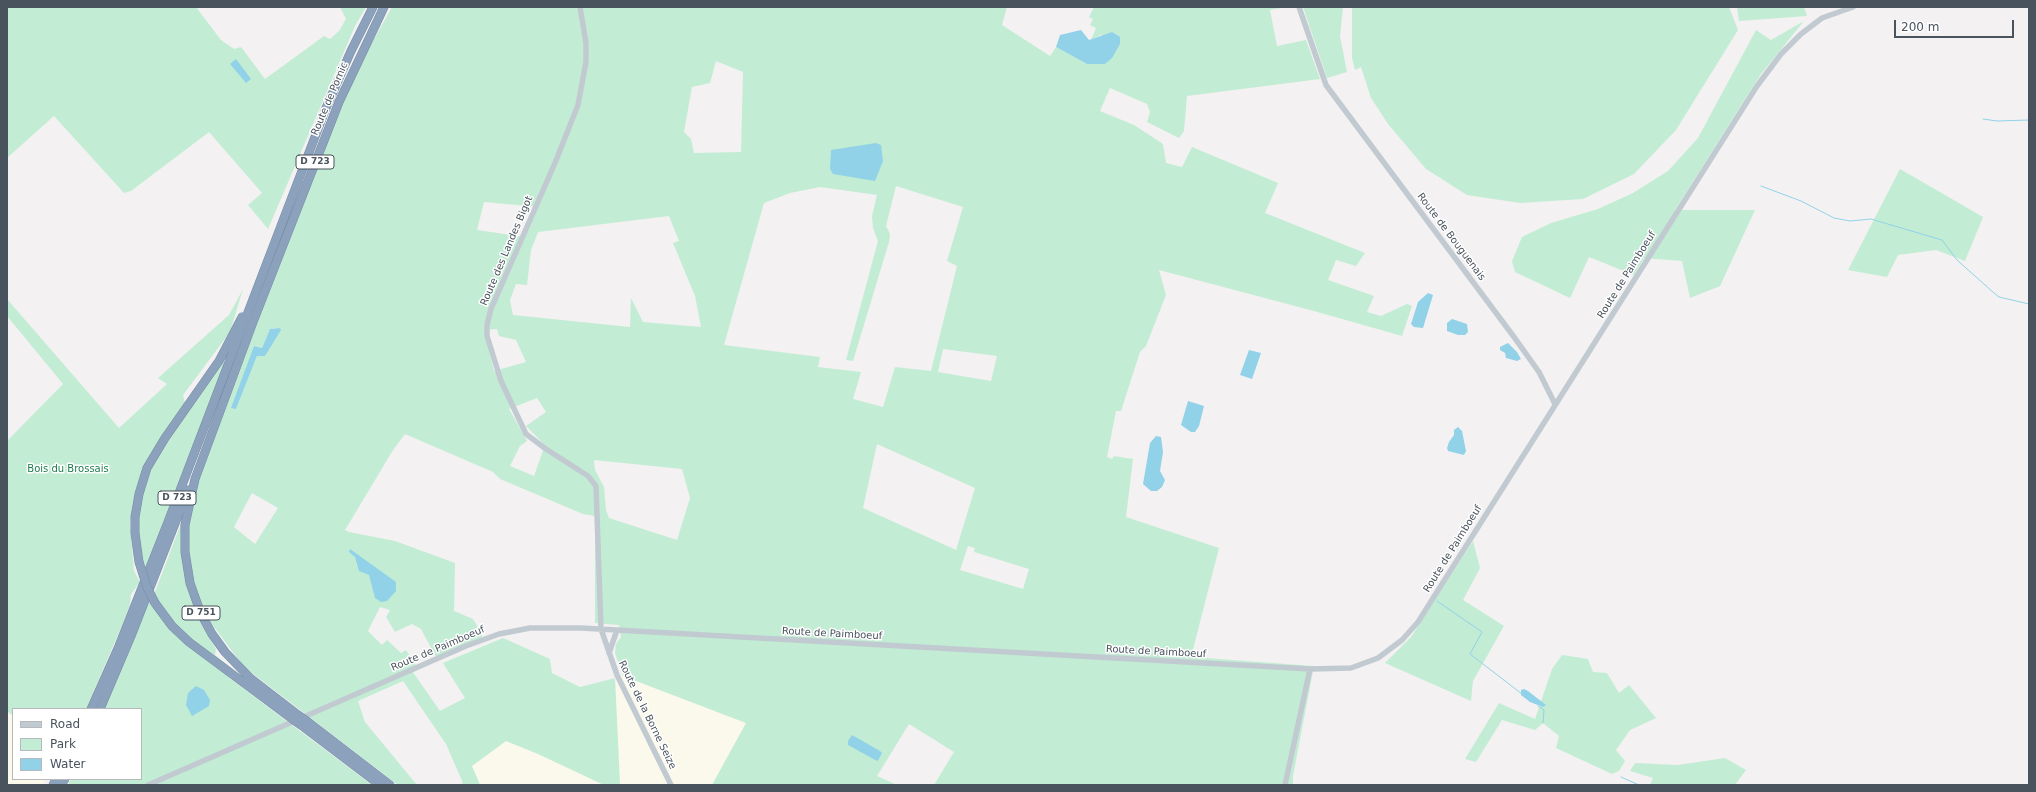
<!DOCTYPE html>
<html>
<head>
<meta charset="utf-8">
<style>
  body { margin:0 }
  #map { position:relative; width:2036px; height:792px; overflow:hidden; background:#f3f1f1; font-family:"DejaVu Sans",sans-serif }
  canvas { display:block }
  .frame { position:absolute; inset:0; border:8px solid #49535d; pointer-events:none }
  .legend { position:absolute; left:12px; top:708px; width:130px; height:72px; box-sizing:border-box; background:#fff; border:1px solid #b6babe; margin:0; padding:5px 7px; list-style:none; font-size:12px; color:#49535d }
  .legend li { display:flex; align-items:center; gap:8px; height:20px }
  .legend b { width:20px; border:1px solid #b6babe }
  .scale { position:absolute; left:1894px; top:20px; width:120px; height:18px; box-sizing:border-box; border:2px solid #49535d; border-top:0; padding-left:5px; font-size:12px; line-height:14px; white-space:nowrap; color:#49535d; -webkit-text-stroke:3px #fff; paint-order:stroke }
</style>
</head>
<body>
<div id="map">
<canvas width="2036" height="792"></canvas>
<div class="frame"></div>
<ul class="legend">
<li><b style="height:5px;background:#c2cad1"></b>Road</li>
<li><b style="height:11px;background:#c2edd4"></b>Park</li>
<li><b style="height:11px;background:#91d2e8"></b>Water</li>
</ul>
<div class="scale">200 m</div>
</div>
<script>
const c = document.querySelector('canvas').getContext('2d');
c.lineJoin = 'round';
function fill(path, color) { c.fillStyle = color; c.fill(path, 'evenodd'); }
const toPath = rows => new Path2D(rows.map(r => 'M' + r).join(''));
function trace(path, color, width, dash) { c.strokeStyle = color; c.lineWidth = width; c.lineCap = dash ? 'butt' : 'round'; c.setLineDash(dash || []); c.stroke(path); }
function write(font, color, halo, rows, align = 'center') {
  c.font = font + ' "DejaVu Sans",sans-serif'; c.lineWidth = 3; c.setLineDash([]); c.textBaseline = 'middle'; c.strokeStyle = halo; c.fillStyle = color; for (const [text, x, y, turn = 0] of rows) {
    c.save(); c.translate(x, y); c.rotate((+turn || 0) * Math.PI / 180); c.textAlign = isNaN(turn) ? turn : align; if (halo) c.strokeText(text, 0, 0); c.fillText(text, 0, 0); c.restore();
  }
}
fill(toPath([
  [623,676,747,723,712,785,620,785,615,678],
  [7,711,13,716,13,779,46,779,42,785,7,785],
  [506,741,538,754,604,785,480,785,472,766]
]), '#fbf8ec');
fill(toPath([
  [7,7,196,7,221,40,234,49,241,47,265,79,324,36,330,39,339,31,346,19,340,7,366,7,355,26,268,229,248,205,262,193,209,132,131,191,124,193,54,116,7,158],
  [392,7,1007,7,1002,25,1050,56,1056,47,1087,64,1102,34,1091,40,1096,28,1090,25,1093,19,1089,17,1094,7,1288,7,1270,10,1277,46,1306,40,1320,79,1187,96,1184,131,1179,138,1147,122,1150,112,1147,104,1110,88,1100,111,1134,125,1163,144,1166,163,1182,167,1192,147,1278,183,1265,213,1365,253,1356,266,1336,260,1328,280,1374,296,1367,312,1381,316,1407,304,1412,306,1402,336,1314,311,1159,270,1166,295,1146,346,1140,352,1121,411,1116,411,1107,457,1112,459,1114,456,1133,459,1126,517,1219,548,1191,657,1314,666,1293,776,1293,785,934,785,954,752,909,724,877,776,897,785,712,785,746,723,623,676,615,653,616,644,621,637,619,625,595,623,595,516,583,514,500,479,493,472,405,434,393,450,345,530,349,532,395,541,455,563,454,611,473,619,482,634,482,638,436,657,421,629,412,624,395,632,386,617,390,610,380,607,368,631,382,645,387,640,401,653,406,650,416,665,410,668,440,711,465,698,443,663,503,638,550,659,552,673,580,687,615,678,620,785,604,785,538,754,506,741,472,766,480,785,459,785,463,783,446,744,403,681,358,701,365,722,417,785,398,785,244,667,208,619,195,587,185,576,198,619,216,649,215,655,233,669,228,677,372,785,68,785,71,779,141,779,141,709,102,709,148,603,155,592,321,155,360,64],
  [716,61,743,72,741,152,694,153,691,139,684,132,692,87,710,83],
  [896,186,963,207,947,261,957,266,931,371,895,367,883,407,853,399,861,372,818,367,820,357,724,345,764,203,790,193,820,187,877,195,872,216,873,228,878,241,846,360,853,361,889,242,890,234,886,226],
  [484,202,538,207,525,237,477,230],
  [669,216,679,241,673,243,695,296,701,327,643,322,631,298,630,327,513,315,510,300,516,284,527,285,531,250,538,232],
  [280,328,257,356,236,409,254,346,262,348,270,329],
  [497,329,499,336,516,340,526,362,494,371,484,330],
  [943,349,997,356,991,381,938,372],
  [537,398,546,412,526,426,545,445,534,476,510,466,520,446,527,441,509,409],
  [877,444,975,488,956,550,863,508],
  [594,460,682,469,690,498,677,540,609,518,606,510,604,487,595,470],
  [252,493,278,508,255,544,234,527],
  [968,546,975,548,974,552,1029,569,1023,589,960,570],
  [1303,7,1343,7,1340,36,1347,72,1327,78],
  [1352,7,1729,7,1738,30,1676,130,1634,174,1583,199,1520,203,1467,195,1426,169,1388,124,1371,98,1361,67,1355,70,1352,58],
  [1737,7,1804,7,1807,16,1739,21],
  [1804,21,1761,74,1675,210,1755,210,1720,286,1690,298,1682,261,1644,258,1634,275,1589,257,1570,298,1515,272,1512,261,1522,237,1551,223,1598,209,1633,193,1668,171,1698,138,1756,30,1771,40],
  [1900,169,1983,217,1965,261,1936,250,1898,255,1887,277,1848,270],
  [243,289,230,332,183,395,185,403,164,432,142,472,133,501,130,524,134,571,140,582,131,594,130,605,123,623,86,709,13,709,13,716,7,711,7,441,63,384,7,316,7,299,119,428,167,384,158,378,229,315],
  [223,361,225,363,145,568,139,544,139,506,152,466,161,448],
  [1473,541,1480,568,1463,600,1504,626,1473,681,1471,701,1385,663,1411,637],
  [1562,655,1588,659,1593,672,1607,673,1619,693,1629,685,1656,718,1630,730,1616,750,1625,761,1619,771,1612,774,1556,748,1559,736,1543,723,1535,730,1502,720,1476,762,1465,759,1499,703,1535,719,1552,669],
  [1725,758,1746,770,1735,785,1650,785,1653,778,1630,771,1635,763,1678,765]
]), '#c2edd4');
fill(toPath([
  [1081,30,1089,40,1112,32,1120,37,1120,44,1112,58,1105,64,1087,64,1056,47,1060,35],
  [236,59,251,79,246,83,230,64],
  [876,143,881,145,883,161,875,181,833,174,830,169,831,150],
  [1428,293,1433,295,1423,328,1414,327,1411,324,1418,302],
  [1452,319,1467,324,1468,332,1465,335,1458,335,1447,331,1447,323],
  [280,328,281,330,265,356,257,356,236,409,231,408,254,346,262,348,270,329],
  [1508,343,1517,352,1521,359,1517,361,1506,358,1505,353,1500,350,1500,347],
  [1249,350,1261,353,1252,379,1240,375],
  [1188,401,1204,406,1199,426,1195,432,1191,432,1181,425],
  [1458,427,1462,431,1466,451,1464,455,1448,451,1447,448,1449,442,1454,435,1454,430],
  [1156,436,1161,437,1163,452,1160,471,1165,480,1162,487,1157,491,1151,491,1143,484,1150,443],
  [350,549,396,582,396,591,387,601,381,602,375,598,369,575,359,571,355,557,349,552],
  [196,686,204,690,210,700,209,706,192,716,186,705,188,693],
  [1524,689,1528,691,1546,705,1543,707,1530,702,1521,695,1521,690],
  [852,735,880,751,882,753,879,759,877,761,848,745,848,741]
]), '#91d2e8');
trace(toPath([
  [1983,119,1997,121,2029,120],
  [1761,186,1801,201,1834,218,1850,221,1871,219,1942,240,1957,260,1994,293,1999,297,2029,304],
  [1437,601,1482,632,1470,654,1522,694],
  [1538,706,1544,710,1543,723],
  [1621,777,1639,785]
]), '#91d2e8', 1);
const highway = toPath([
  [139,562,135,533,135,517,139,494,147,468,165,438,219,361,242,317],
  [155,603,172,626,189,642,291,718],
  [91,709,119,646,168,522,326,108,351,51,373,7],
  [100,709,131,636,188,490],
  [298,715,250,678,225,652,212,634,201,614,190,583,185,552,185,525,195,479,253,322,339,102,384,7],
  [308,722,390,785],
  [301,725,380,785],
  [53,785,56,779],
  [61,785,65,779]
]);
trace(highway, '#768ca8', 9);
trace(toPath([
  [580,7,586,43,586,62,578,105,555,163,491,309,487,325,487,336,501,381,526,434,546,449,588,476,596,486,601,629,617,675,671,785],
  [1299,7,1326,85,1514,337,1539,372,1555,404],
  [609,653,617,630],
  [148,785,466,646,499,634,530,628,581,628,1310,669,1351,668,1378,658,1402,640,1418,622,1757,86,1781,54,1801,34,1822,18,1853,7],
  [1285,785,1310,669]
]), '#c2cad1', 5.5);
trace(highway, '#8ba1bc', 8);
const highwayBridge = toPath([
  [139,562,147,587,155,603],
  [298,715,308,722],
  [291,718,301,725]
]);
trace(highwayBridge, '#768ca8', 9, []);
trace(highwayBridge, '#8ba1bc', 8);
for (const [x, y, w] of [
  [315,162,38],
  [177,498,38],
  [201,613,38]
]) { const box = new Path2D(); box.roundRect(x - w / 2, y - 7, w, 14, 3); c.fillStyle = '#fff'; c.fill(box); trace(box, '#49535d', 1); }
write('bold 9px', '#49535d', null, [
  ["D 723",315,162],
  ["D 723",177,498],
  ["D 751",201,613]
]);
write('10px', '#49535d', '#fff', [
  ["Route de Pornic",330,99,-67],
  ["Route de Bouguenais",1451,237,53],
  ["Route des Landes Bigot",507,251,-67],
  ["Route de Paimboeuf",1627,275,-58],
  ["Route de Paimboeuf",1453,549,-58],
  ["Route de Paimboeuf",832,634,3],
  ["Route de Paimboeuf",438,649,-23],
  ["Route de Paimboeuf",1156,652,3],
  ["Route de la Borne Seize",647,715,64]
]);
write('10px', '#1c7c50', '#fff', [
  ["Bois du Brossais",68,469]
]);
</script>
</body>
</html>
